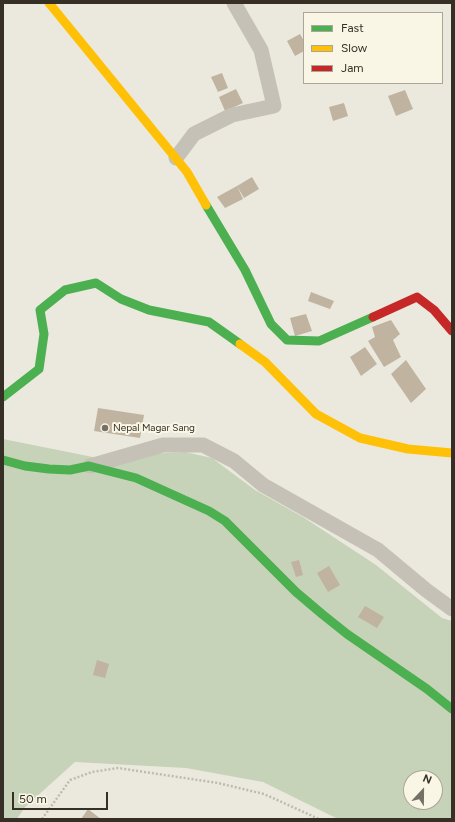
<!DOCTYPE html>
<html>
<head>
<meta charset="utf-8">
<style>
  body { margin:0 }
  #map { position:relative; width:455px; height:822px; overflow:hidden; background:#ebe9de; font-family:Figtree,sans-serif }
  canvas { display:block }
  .frame { position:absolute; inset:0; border:4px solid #352f26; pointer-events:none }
  .legend { position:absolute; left:303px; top:12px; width:140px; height:72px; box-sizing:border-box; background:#f9f6e5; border:1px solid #aba699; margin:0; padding:5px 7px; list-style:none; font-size:12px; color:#352f26 }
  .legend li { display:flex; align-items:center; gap:8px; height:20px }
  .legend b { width:20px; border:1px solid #aba699 }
  .north { position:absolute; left:403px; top:770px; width:40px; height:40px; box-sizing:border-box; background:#f9f6e5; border:1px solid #aba699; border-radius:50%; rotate:22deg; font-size:11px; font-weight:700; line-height:16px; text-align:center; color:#352f26 }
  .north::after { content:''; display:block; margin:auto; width:14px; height:18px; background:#757066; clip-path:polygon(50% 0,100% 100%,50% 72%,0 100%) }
  .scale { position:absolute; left:12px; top:792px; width:96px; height:18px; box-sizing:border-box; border:2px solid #352f26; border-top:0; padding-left:5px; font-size:12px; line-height:14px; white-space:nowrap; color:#352f26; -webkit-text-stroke:3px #f9f6e5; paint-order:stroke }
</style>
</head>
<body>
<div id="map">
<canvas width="455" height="822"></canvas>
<div class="frame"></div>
<ul class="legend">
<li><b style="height:5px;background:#4caf50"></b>Fast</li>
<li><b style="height:5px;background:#ffc107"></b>Slow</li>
<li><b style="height:5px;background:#c62828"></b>Jam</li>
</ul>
<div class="north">N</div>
<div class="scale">50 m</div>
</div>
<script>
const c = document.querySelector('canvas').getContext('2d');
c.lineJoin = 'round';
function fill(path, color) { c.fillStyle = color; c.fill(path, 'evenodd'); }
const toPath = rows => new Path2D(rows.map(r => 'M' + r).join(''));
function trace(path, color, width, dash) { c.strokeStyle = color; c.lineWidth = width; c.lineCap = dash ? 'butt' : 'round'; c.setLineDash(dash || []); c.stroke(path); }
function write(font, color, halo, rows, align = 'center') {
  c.font = font + ' Figtree,sans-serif'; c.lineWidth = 4; c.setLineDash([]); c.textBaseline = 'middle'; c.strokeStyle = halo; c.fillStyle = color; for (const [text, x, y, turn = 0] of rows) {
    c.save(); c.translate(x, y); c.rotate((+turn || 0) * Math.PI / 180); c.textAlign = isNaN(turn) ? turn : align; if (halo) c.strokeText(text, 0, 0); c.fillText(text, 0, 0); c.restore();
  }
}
fill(toPath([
  [3,439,93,457,185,452,212,458,255,490,303,517,376,565,442,618,452,621,452,819,338,819,263,782,186,768,75,762,25,807,17,819,3,819],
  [411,778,435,778,435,802,411,802]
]), '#c6d3b8');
fill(toPath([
  [300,34,304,41,304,51,295,56,287,41],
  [222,73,228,88,218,92,211,77],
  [236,89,243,103,225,111,219,97],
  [405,90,413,109,396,116,388,96],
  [344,103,348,116,333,121,329,107],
  [252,177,259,189,244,198,237,186,243,199,225,208,217,197,237,186],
  [311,292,334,301,330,309,308,301],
  [306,314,312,331,295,336,290,318],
  [391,320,400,334,393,340,401,357,384,367,368,341,375,337,372,327],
  [365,347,377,364,361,376,350,357],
  [406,360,426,389,411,403,391,374],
  [98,408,144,415,140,438,94,431],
  [299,560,303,575,296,577,291,562],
  [329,566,340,585,328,592,317,573],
  [365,606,384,617,377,628,358,617],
  [97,660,109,664,105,678,93,675],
  [88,809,101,819,81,819]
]), '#c0b39f');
trace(toPath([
  [42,819,70,780,92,772,118,768,218,783,264,794,319,819]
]), '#bebab0', 2.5, [2, 2]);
trace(toPath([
  [176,158,194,134,232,115,274,106,261,50,234,3],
  [90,466,163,445,203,445,234,461,263,485,378,550,426,590,452,609]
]), '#c5c1b7', 15);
trace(toPath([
  [206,205,245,270,271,324,287,340,319,341,373,317],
  [3,397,39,369,44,334,40,310,65,290,96,283,121,299,149,310,209,322,240,344],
  [3,460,25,466,49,469,70,470,89,466,136,478,209,511,225,521,296,592,322,614,347,634,427,689,452,709]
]), '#4caf50', 9);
trace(toPath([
  [49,3,187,172,206,205],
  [240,344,265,362,316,414,360,438,408,449,452,453]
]), '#ffc107', 9);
trace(toPath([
  [373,317,417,297,434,310,452,331]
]), '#c62828', 9);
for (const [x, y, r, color] of [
  [105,428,4,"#757066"]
]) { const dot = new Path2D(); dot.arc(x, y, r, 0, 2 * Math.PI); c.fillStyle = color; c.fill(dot); trace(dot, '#f9f6e5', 1.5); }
write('10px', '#352f26', '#f9f6e5', [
  ["Nepal Magar Sang",113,428]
], 'left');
</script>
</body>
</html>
